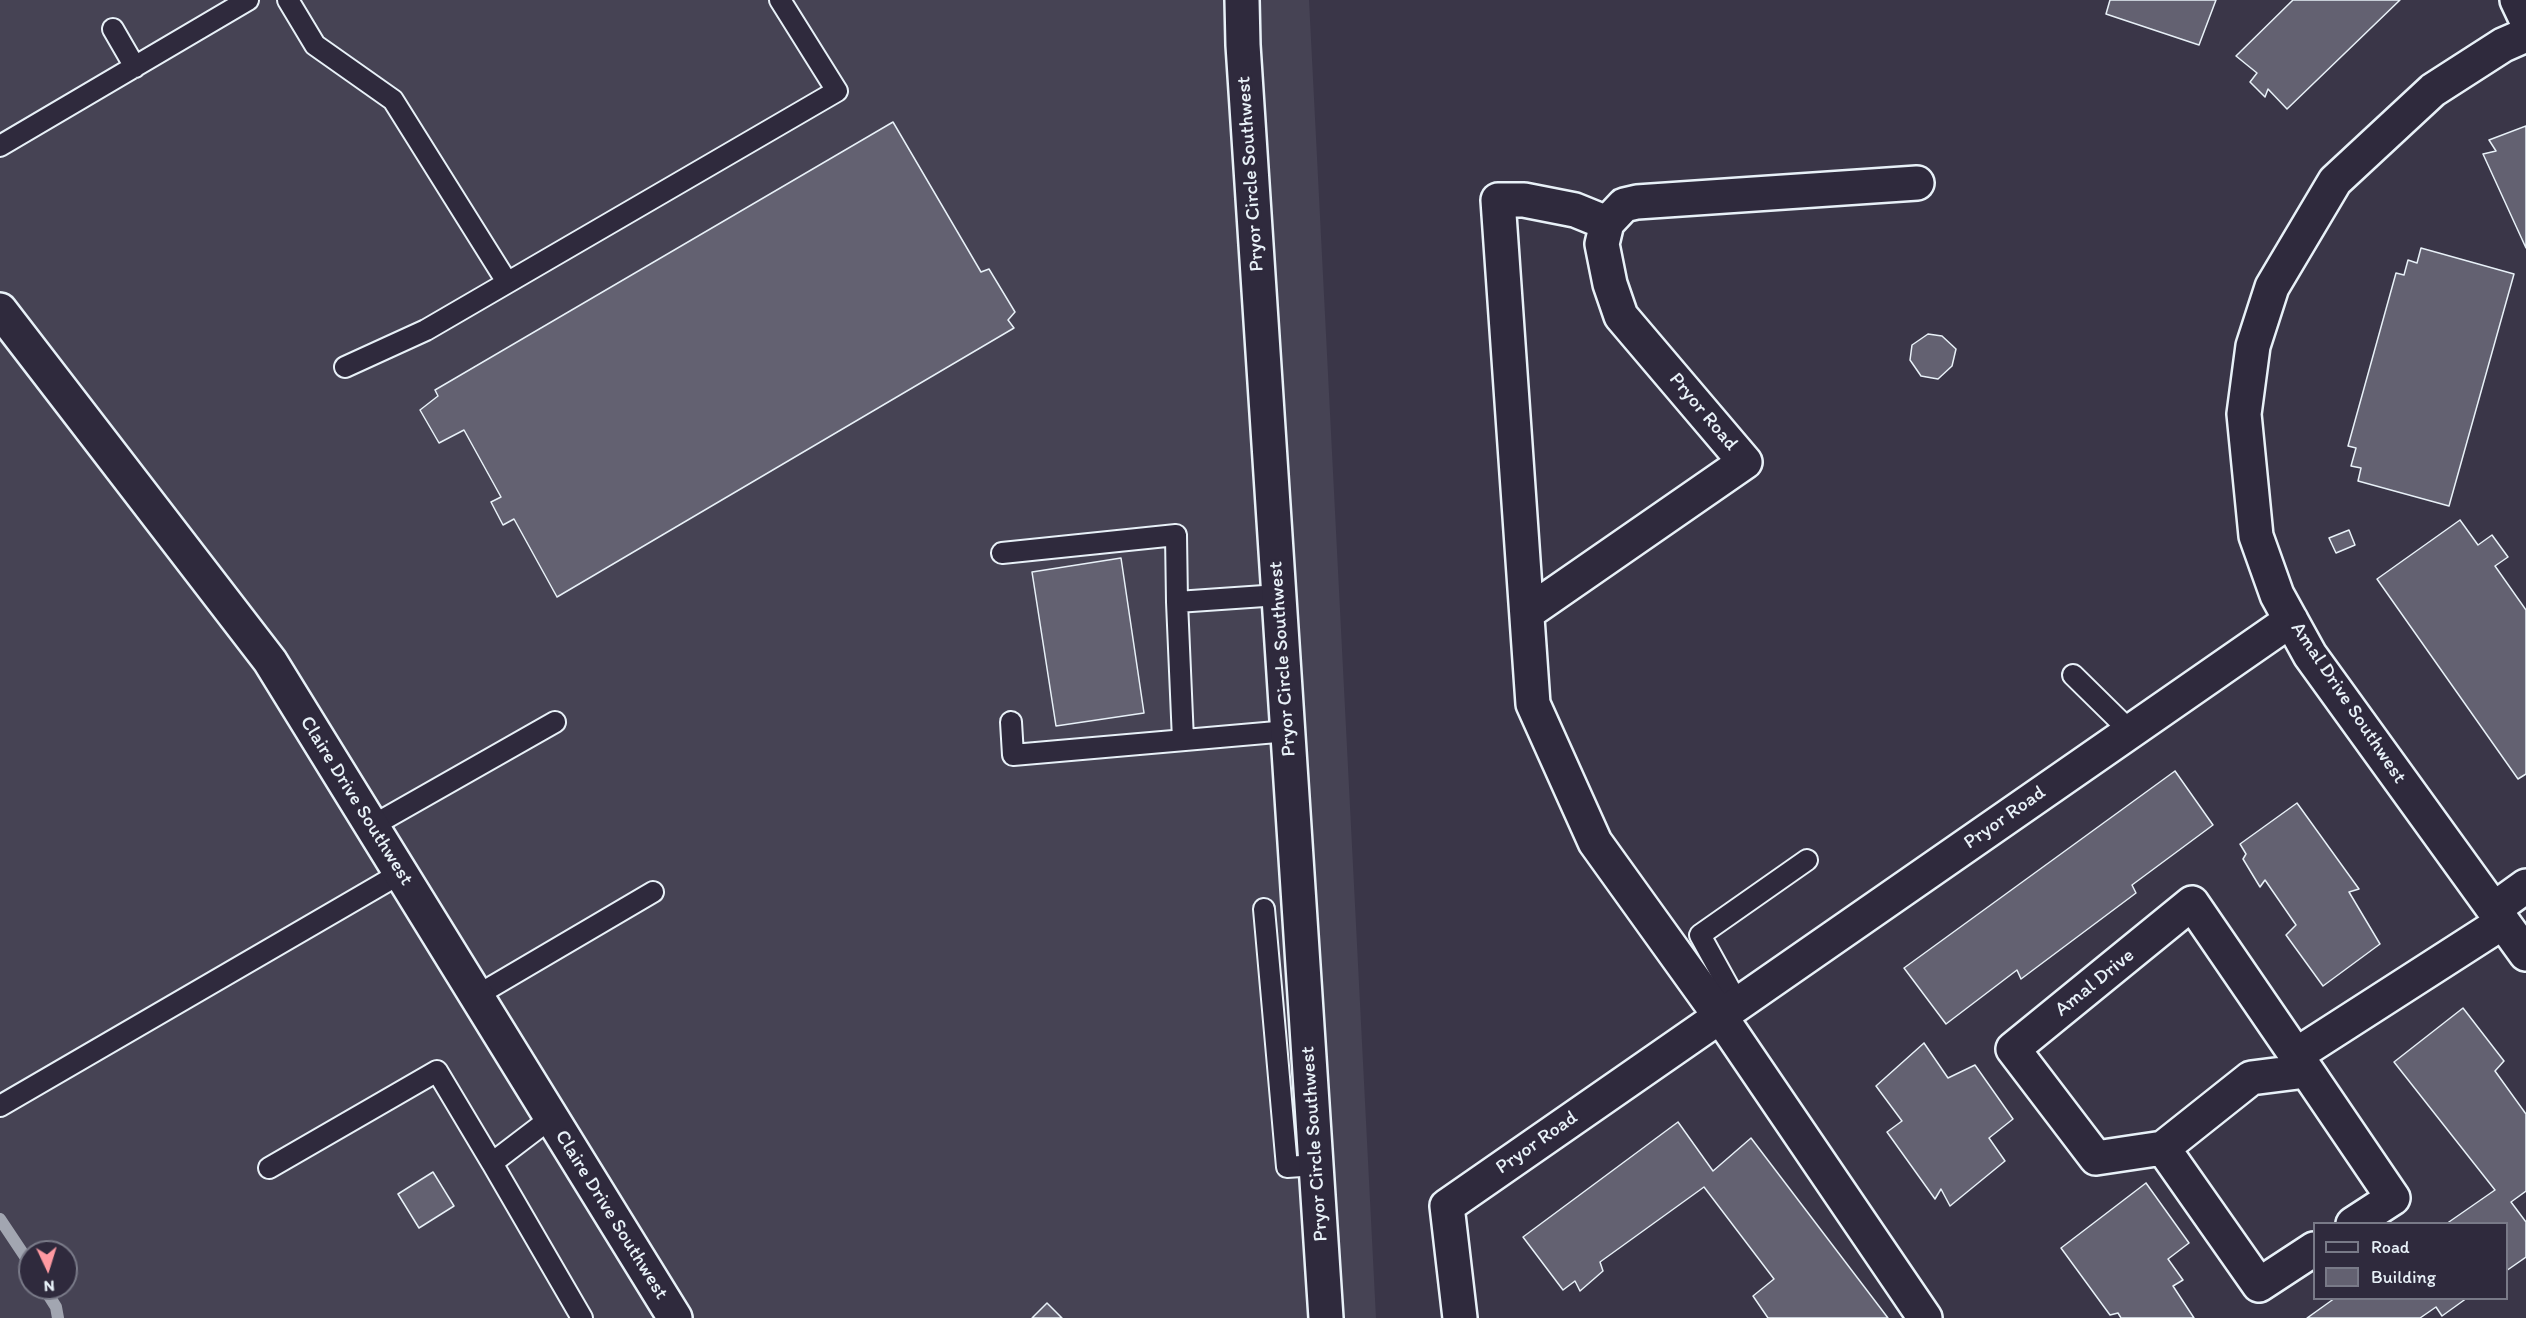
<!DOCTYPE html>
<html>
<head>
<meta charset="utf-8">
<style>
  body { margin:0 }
  #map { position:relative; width:2526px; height:1318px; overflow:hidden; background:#3a3648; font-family:Itim,sans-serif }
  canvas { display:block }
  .legend { position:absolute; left:2313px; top:1222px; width:195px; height:78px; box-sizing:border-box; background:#2f2a3d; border:2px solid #797a88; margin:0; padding:8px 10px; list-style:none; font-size:18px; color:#e8f1f8 }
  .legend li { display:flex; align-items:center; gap:12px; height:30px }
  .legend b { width:30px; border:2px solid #797a88 }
  .north { position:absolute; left:18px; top:1240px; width:60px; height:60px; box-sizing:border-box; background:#2f2a3d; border:2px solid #797a88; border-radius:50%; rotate:176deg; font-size:16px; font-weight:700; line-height:24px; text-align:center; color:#e8f1f8 }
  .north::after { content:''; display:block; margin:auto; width:21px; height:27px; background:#ff9aa2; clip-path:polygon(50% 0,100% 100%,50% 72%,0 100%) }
</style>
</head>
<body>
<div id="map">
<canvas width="2526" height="1318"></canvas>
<ul class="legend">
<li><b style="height:8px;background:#2f2a3d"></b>Road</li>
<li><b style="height:16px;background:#636171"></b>Building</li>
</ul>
<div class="north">N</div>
</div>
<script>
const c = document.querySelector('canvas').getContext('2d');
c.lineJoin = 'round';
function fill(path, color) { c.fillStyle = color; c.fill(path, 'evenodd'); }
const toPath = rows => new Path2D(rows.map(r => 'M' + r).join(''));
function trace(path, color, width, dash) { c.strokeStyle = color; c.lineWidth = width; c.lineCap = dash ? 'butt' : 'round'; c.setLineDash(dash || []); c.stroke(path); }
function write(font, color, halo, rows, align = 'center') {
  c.font = font + ' Itim,sans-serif'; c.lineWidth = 5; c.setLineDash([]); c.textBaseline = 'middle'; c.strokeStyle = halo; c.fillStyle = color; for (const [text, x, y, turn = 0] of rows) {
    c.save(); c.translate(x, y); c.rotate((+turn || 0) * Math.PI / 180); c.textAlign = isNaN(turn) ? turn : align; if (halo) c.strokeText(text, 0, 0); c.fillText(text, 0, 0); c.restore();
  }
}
fill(toPath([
  [0,0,1309,0,1376,1318,0,1318],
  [30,1252,66,1252,66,1288,30,1288]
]), '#464354');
trace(toPath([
  [0,1219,30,1264],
  [44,1288,56,1307,58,1318]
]), '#a2a6b1', 12);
const building = toPath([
  [2110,0,2216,0,2199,45,2106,14,2110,0],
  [2293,0,2400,0,2287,109,2268,89,2265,97,2250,82,2257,73,2236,56,2293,0],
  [893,122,981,272,989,269,1015,312,1008,320,1014,328,557,597,514,519,503,525,491,502,501,497,464,430,439,443,420,410,438,396,435,390,893,122],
  [2526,126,2526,248,2483,154,2496,151,2489,140,2526,126],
  [2421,248,2514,274,2449,506,2358,481,2361,468,2351,466,2356,448,2348,446,2396,273,2404,275,2408,260,2417,263,2421,248],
  [1928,334,1942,336,1956,349,1952,366,1938,379,1921,376,1910,360,1912,345,1928,334],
  [2460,520,2478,545,2492,535,2508,557,2495,566,2526,610,2526,774,2518,779,2377,579,2460,520],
  [2349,530,2355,545,2336,553,2329,538,2349,530],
  [1121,558,1144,713,1056,726,1032,572,1121,558],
  [2175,771,2213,825,2132,885,2136,893,2021,979,2017,970,1946,1024,1904,968,2175,771],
  [2297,803,2359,889,2349,892,2380,944,2323,986,2286,935,2296,925,2265,880,2260,887,2243,859,2246,854,2240,844,2297,803],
  [2463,1008,2504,1061,2495,1071,2526,1114,2526,1191,2511,1202,2526,1222,2526,1257,2506,1271,2506,1224,2446,1224,2495,1190,2394,1062,2463,1008],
  [1924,1043,1948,1078,1975,1065,2013,1119,1989,1138,2005,1161,1950,1206,1941,1189,1935,1199,1887,1132,1902,1121,1876,1086,1924,1043],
  [1678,1122,1713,1171,1751,1138,1888,1318,1768,1318,1753,1296,1774,1279,1704,1187,1600,1262,1603,1271,1580,1291,1575,1281,1563,1290,1523,1237,1678,1122],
  [433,1172,454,1206,419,1228,398,1194,433,1172],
  [2146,1183,2189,1243,2168,1259,2183,1280,2173,1286,2194,1318,2121,1318,2118,1313,2110,1315,2061,1248,2146,1183],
  [2335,1298,2467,1298,2442,1316,2436,1307,2420,1318,2307,1318,2335,1298],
  [1047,1303,1062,1318,1032,1318,1047,1303]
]);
fill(building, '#636171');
trace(building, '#e8f1f8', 1.5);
const service = toPath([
  [288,0,315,45,393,100,507,282],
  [113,29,135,67],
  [0,146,248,0],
  [345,367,426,330,837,91,780,0],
  [1002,553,1176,535,1177,602,1279,595],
  [1177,602,1183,740],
  [2073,675,2130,731],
  [1011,722,1013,755,1288,731],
  [372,826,555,722],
  [1264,909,1287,1167,1316,1165],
  [476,996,653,892],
  [1738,1004,1700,935,1807,860],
  [0,1106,401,873],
  [551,1118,492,1163,582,1318],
  [269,1168,437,1071,492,1163]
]);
const minor = toPath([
  [1242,0,1243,45,1326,1318],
  [2517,0,2526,19],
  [2526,35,2503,45,2433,90,2335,181,2272,287,2253,346,2244,414,2256,536,2277,595,2310,655,2526,954],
  [1607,223,1575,210,1524,200,1498,200,1533,704,1595,842,1720,1016,1925,1318],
  [0,310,270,661,675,1318],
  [1527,613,1745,462,1621,316,1610,284,1602,244,1607,223,1624,205,1637,202,1917,183],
  [2494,909,2526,886],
  [2296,1055,2503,922],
  [2306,1071,2251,1078,2163,1148,2096,1158,2013,1049,2192,903,2296,1055,2393,1198,2353,1224],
  [2163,1148,2259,1285,2314,1249],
  [1460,1318,1447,1206,2291,620]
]);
trace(service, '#e8f1f8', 24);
trace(minor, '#e8f1f8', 38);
trace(service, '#2f2a3d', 20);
trace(minor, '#2f2a3d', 33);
write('20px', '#e8f1f8', '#2f2a3d', [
  ["Pryor Circle Southwest",1251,174,-94],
  ["Pryor Road",1703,412,50],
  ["Pryor Circle Southwest",1283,659,-94],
  ["Amal Drive Southwest",2348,703,56],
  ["Claire Drive Southwest",356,801,58],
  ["Pryor Road",2005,818,-35],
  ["Amal Drive",2095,983,-39],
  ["Pryor Road",1537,1143,-35],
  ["Pryor Circle Southwest",1315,1144,-94],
  ["Claire Drive Southwest",611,1215,58]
]);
</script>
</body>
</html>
